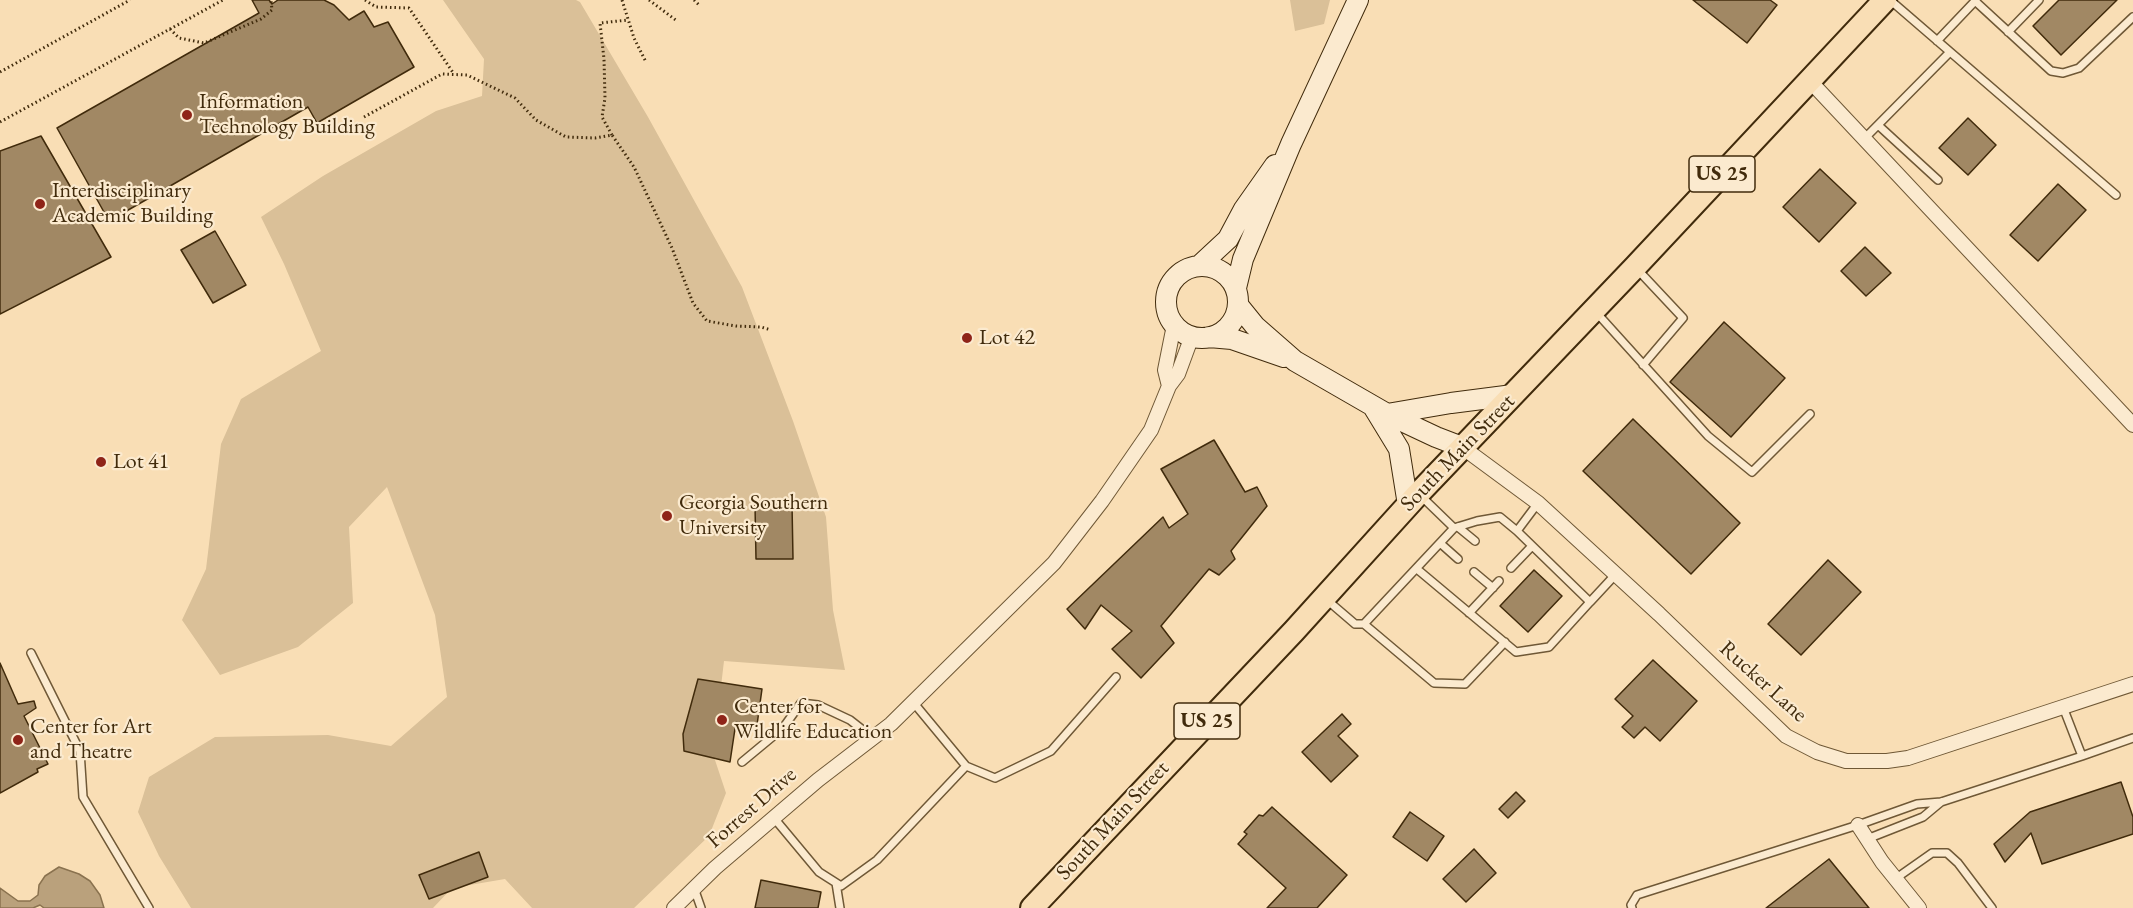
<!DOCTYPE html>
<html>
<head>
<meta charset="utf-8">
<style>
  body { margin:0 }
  canvas { display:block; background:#f9deb5 }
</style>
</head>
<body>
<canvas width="2133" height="908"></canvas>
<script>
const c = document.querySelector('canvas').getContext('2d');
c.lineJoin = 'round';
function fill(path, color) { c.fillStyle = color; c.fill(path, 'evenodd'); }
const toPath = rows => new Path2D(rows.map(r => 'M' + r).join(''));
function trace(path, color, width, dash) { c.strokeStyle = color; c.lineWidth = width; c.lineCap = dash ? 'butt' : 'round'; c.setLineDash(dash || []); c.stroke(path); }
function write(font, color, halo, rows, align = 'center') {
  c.font = font + ' "EB Garamond",serif'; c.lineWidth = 4.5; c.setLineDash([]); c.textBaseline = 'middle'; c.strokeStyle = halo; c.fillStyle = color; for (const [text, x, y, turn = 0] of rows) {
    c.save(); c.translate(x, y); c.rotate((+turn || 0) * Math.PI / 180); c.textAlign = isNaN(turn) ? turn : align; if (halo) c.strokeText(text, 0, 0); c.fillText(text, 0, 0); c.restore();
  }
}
fill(toPath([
  [443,0,576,0,580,2,648,117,742,287,793,421,826,517,833,610,845,670,724,661,713,754,726,793,709,836,634,908,532,908,505,879,452,888,433,908,191,908,159,856,138,812,149,777,215,737,328,735,391,746,447,697,435,615,387,487,349,527,353,603,298,647,220,675,182,620,206,569,221,444,241,399,321,351,284,264,261,217,323,176,436,111,482,96,484,59],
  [1290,0,1330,0,1324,24,1295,31]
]), '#dac098');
const water = toPath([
  [59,867,79,874,90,881,100,895,104,908,44,908,40,905,33,908,0,908,0,888,18,901,30,901,38,895,39,885,45,876,59,867]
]);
fill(water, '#baa17c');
trace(water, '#8a724f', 1.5);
const building = toPath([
  [252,0,269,0,272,4,278,0,324,0,334,5,349,20,364,11,374,27,388,22,414,67,317,123,308,107,109,221,57,128,259,13,252,0],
  [1693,0,1770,0,1777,5,1747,43,1693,0],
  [2059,0,2117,0,2061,55,2033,26,2059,0],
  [1968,118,1996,145,1968,175,1939,148,1968,118],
  [41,136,111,257,0,314,0,151,41,136],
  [1820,169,1856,203,1819,242,1783,207,1820,169],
  [2058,184,2086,210,2038,261,2010,235,2058,184],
  [215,231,246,285,213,303,181,250,215,231],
  [1865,247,1891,273,1866,296,1841,271,1865,247],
  [1724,322,1785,378,1731,437,1670,382,1724,322],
  [1633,419,1740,523,1691,574,1583,471,1633,419],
  [1214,440,1245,492,1257,487,1267,506,1231,551,1235,559,1219,575,1209,569,1161,626,1174,643,1141,678,1112,649,1132,631,1101,605,1085,629,1067,609,1163,517,1169,528,1188,514,1161,469,1214,440],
  [792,504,793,559,756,559,755,505,792,504],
  [1828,560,1861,592,1801,655,1768,624,1828,560],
  [1534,570,1562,596,1528,632,1500,606,1534,570],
  [1653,660,1697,701,1660,741,1645,727,1634,738,1622,727,1633,716,1615,699,1653,660],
  [0,663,18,704,34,701,36,708,24,716,48,764,37,769,38,772,0,793,0,663],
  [698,679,762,689,757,725,736,722,730,762,684,751,683,734,698,679],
  [1342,714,1351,724,1338,736,1358,756,1331,782,1302,752,1342,714],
  [2121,782,2133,817,2133,834,2042,864,2031,833,2005,862,1994,844,2030,812,2121,782],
  [1516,792,1525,801,1508,818,1499,809,1516,792],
  [1272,807,1347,875,1317,908,1267,908,1286,888,1238,844,1247,834,1244,832,1259,815,1263,816,1272,807],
  [1410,812,1444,836,1427,861,1393,837,1410,812],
  [1474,849,1496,873,1466,902,1443,879,1474,849],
  [479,852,488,877,429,899,419,875,479,852],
  [1829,859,1869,908,1766,908,1829,859],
  [761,880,821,892,818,908,755,908,761,880]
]);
fill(building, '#a18864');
trace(building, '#412b0c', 1.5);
const lane = toPath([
  [1890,0,2116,195],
  [1975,1,2051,71,2063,73,2079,68,2133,17],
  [2008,32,2039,0],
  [1937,41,1976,0],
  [1878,125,1938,180],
  [1864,139,1950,52],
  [1637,269,1683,318,1643,365],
  [1595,311,1708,436,1752,472,1810,414],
  [1421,496,1454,528,1477,521,1500,517,1517,531,1538,503],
  [1458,527,1475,541],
  [1517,531,1590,602,1616,574],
  [1440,543,1458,559],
  [1511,568,1532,546],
  [1417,569,1516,652,1549,647,1590,602],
  [1474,572,1493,588],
  [1327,600,1355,624,1364,624,1454,528],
  [1469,613,1499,581],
  [1364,624,1434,683,1465,684,1505,642],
  [31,653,80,751,83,797,149,908],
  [913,702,966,766,995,778,1051,751,1116,677],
  [2082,756,2133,738],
  [742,762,783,728,801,703,818,705,850,720,873,738],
  [774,818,819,872,841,886,877,860,966,766],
  [1867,839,1923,817,1941,802],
  [1895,879,1932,853,1947,853,1958,863,1992,908],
  [836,883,840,908],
  [694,888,701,908],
  [1632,908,1631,905,1637,895,1858,825,1917,804,1941,802,2082,756,2063,707]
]);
const street = toPath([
  [1809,80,2133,425],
  [1169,386,1165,370,1174,325],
  [1462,447,1538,503,1659,614,1786,736,1817,752,1846,761,1887,761,1908,758,2133,684],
  [1858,825,1882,862,1919,908],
  [674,908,715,868,818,780,891,724,1054,563,1102,501,1151,430,1169,386,1178,374,1192,336]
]);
const secondary = toPath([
  [1200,265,1228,239,1244,209,1275,165],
  '1166 302a36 36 0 1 1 72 0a36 36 0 1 1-72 0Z',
  [1236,288,1243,259,1291,144,1358,0],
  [1238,305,1255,326,1295,361,1387,414,1436,437,1462,447],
  [1209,337,1232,339,1284,357],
  [1374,408,1399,449,1408,505],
  [1387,414,1451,403,1513,395]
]);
const primary = toPath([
  [1032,908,1294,631,1418,494,1635,267,1885,0]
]);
trace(lane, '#6f5836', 10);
trace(street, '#6f5836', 16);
trace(secondary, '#412b0c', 22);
trace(primary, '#412b0c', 26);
trace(toPath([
  [365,0,376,7,409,8,454,74],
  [622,0,634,38,646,62],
  [649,0,677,21],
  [694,0,700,6],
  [170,29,179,38,204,43,261,19,272,10,271,0],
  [0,72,130,0],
  [364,117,442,74,467,75,515,98,536,120,566,137,595,138,612,135,634,167,672,248,693,303,707,321,736,326,761,327,771,330],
  [0,122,223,0],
  [612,135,602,117,605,98,604,59,600,23,628,20]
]), '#412b0c', 3, [1.5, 3]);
trace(lane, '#fbeacf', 7);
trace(street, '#fbeacf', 14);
trace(secondary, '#fbeacf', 20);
trace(primary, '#f9deb5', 22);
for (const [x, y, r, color] of [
  [187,115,6,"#8f2418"],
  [40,204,6,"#8f2418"],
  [967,338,6,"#8f2418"],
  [101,462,6,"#8f2418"],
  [667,516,6,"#8f2418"],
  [722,720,6,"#8f2418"],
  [18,740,6,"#8f2418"]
]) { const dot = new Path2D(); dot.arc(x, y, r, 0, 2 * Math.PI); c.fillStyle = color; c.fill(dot); trace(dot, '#fbeacf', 2); }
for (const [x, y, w] of [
  [1722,174,66],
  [1207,721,66]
]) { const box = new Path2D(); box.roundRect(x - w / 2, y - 18, w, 36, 4.5); c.fillStyle = '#fbeacf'; c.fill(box); trace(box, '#412b0c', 1.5); }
write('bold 21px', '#412b0c', null, [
  ["US 25",1722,174],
  ["US 25",1207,721]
]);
write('22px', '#412b0c', '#fbeacf', [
  ["Information",199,102],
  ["Technology Building",199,127],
  ["Interdisciplinary",52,191],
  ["Academic Building",52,216],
  ["Lot 42",979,338],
  ["Lot 41",113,462],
  ["Georgia Southern",679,503],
  ["University",679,528],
  ["Center for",734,707],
  ["Wildlife Education",734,732],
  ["Center for Art",30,727],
  ["and Theatre",30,752]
], 'left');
write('22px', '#412b0c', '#fbeacf', [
  ["South Main Street",1458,453,-46],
  ["Rucker Lane",1763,682,42],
  ["Forrest Drive",752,808,-41],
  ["South Main Street",1113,821,-47]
]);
</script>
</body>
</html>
